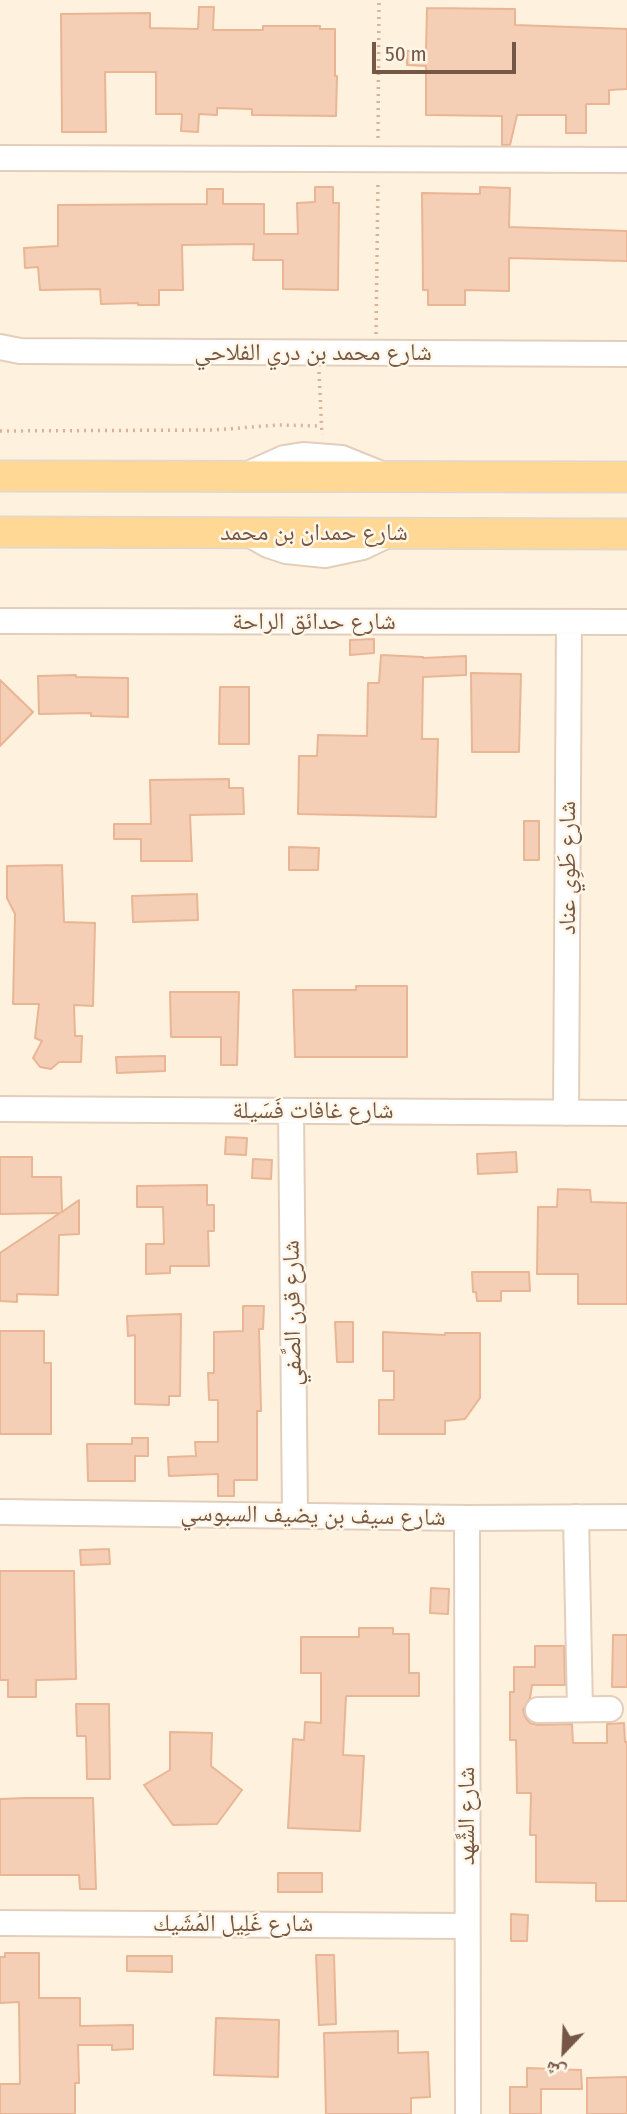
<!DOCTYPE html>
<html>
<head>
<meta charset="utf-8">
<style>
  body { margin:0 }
  #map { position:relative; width:627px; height:2114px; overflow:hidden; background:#fef2df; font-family:"Fira Sans Condensed","Noto Naskh Arabic",sans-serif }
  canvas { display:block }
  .north { position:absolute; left:529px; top:2016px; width:70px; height:70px; -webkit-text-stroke:5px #fff6e7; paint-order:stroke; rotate:203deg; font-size:19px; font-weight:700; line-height:28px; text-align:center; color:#765745 }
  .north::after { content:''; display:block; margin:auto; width:24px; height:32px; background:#765745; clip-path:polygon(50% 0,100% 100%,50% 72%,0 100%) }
  .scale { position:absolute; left:372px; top:42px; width:144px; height:32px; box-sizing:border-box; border:4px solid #765745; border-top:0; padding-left:9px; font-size:21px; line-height:24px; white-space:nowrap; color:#765745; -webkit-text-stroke:5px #fff6e7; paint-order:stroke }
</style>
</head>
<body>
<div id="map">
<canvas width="627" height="2114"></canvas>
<div class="north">ش</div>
<div class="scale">50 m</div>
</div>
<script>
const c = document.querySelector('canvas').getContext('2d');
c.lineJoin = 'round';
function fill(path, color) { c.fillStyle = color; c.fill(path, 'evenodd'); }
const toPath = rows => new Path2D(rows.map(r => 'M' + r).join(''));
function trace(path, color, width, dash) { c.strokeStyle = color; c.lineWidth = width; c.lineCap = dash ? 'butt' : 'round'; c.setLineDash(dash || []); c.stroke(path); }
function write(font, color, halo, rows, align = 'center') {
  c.font = font + ' "Fira Sans Condensed","Noto Naskh Arabic",sans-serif'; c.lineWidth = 5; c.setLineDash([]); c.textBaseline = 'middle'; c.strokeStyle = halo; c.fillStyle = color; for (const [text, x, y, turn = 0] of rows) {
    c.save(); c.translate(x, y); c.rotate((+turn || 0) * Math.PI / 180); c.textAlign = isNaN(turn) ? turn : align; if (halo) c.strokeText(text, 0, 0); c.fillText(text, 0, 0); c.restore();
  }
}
const building = toPath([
  [199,7,214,7,213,30,263,30,263,26,320,26,320,29,335,29,335,76,337,76,336,116,252,115,252,109,217,108,217,115,199,114,198,132,181,131,182,114,156,114,156,72,105,72,106,132,62,132,61,14,150,13,150,28,198,29,199,7],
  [427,8,515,9,515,25,627,29,627,89,609,90,609,104,586,104,586,133,566,133,566,115,517,115,510,145,502,145,502,116,426,115,426,66,407,65,407,51,426,51,427,8],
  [315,187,333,187,333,203,339,203,338,290,283,289,283,260,253,260,254,244,182,245,183,290,159,290,159,305,138,305,138,303,101,304,100,289,40,290,38,267,25,268,24,248,58,246,58,205,207,204,207,189,223,189,223,204,264,204,264,234,298,234,297,203,315,202,315,187],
  [480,187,510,188,509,227,627,231,627,261,509,258,509,291,465,290,465,305,428,305,428,290,423,290,422,193,480,194,480,187],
  [374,639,374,653,350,655,350,640,374,639],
  [381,655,423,657,423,658,466,656,466,675,423,677,422,739,438,739,436,817,298,814,299,756,317,756,318,735,367,736,368,683,379,683,381,655],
  [471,673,521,674,519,752,472,752,471,673],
  [76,675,76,677,128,678,128,717,91,716,91,713,39,714,38,676,76,675],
  [0,680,33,712,0,746,0,680],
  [220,687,249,687,249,744,219,744,220,687],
  [229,779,229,788,243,788,244,814,190,815,192,861,141,861,141,839,114,839,114,824,151,824,150,780,229,779],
  [524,821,539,821,539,860,524,860,524,821],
  [289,847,319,848,318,870,289,870,289,847],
  [62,865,64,922,95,923,93,1006,74,1005,75,1036,82,1036,81,1062,59,1062,51,1069,40,1067,33,1058,42,1041,35,1038,39,1004,13,1004,15,914,7,898,7,866,62,865],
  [197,894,198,920,133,922,132,896,197,894],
  [356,986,407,986,407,1057,295,1057,293,990,356,990,356,986],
  [170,992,239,992,237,1065,221,1065,221,1037,171,1037,170,992],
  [165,1056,165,1071,117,1073,116,1057,165,1056],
  [226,1137,247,1138,246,1155,225,1154,226,1137],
  [516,1152,517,1172,478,1174,477,1154,516,1152],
  [0,1157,32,1157,32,1177,61,1177,62,1212,79,1200,79,1234,59,1235,58,1295,17,1294,17,1302,0,1301,0,1253,60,1213,0,1214,0,1157],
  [253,1159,272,1160,271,1179,252,1178,253,1159],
  [207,1185,207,1205,214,1205,214,1231,208,1231,209,1266,170,1266,170,1273,146,1274,146,1244,164,1244,163,1207,137,1207,137,1186,207,1185],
  [558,1189,590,1190,591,1202,627,1203,627,1304,578,1304,578,1274,537,1274,538,1207,557,1207,558,1189],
  [472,1272,529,1272,530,1291,501,1291,501,1301,477,1301,476,1292,473,1292,472,1272],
  [243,1306,264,1306,263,1329,259,1329,261,1411,257,1411,257,1480,234,1480,234,1496,218,1496,218,1474,169,1476,168,1457,196,1456,195,1442,218,1442,218,1400,209,1400,208,1373,214,1373,214,1332,243,1331,243,1306],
  [181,1314,180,1396,169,1396,169,1405,135,1404,135,1335,128,1336,127,1316,181,1314],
  [335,1322,353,1322,353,1362,337,1362,335,1322],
  [0,1331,44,1331,44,1363,51,1363,51,1434,0,1434,0,1331],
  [383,1332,445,1335,445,1333,480,1333,480,1398,465,1419,445,1421,445,1434,379,1434,379,1400,394,1400,394,1371,383,1371,383,1332],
  [132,1438,148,1438,148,1456,135,1456,135,1481,88,1481,87,1444,132,1444,132,1438],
  [109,1549,110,1564,81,1565,80,1550,109,1549],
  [0,1571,74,1571,76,1679,36,1680,36,1697,8,1697,8,1680,0,1680,0,1571],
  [431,1588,449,1589,448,1614,430,1613,431,1588],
  [359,1628,393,1628,393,1634,409,1634,409,1673,419,1673,419,1696,346,1696,343,1755,364,1756,360,1831,288,1828,293,1739,304,1740,305,1722,321,1723,321,1673,301,1673,301,1637,359,1637,359,1628],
  [613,1635,627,1635,627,1687,612,1687,613,1635],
  [535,1646,564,1646,565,1685,532,1685,530,1698,523,1710,525,1717,530,1723,538,1725,572,1724,573,1743,607,1743,607,1724,624,1723,625,1742,627,1742,627,1901,596,1901,596,1883,536,1882,536,1835,530,1835,531,1793,517,1793,516,1740,510,1740,510,1692,514,1692,514,1667,535,1667,535,1646],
  [76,1704,109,1704,110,1779,87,1779,86,1736,77,1736,76,1704],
  [170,1732,212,1733,211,1766,242,1790,217,1824,173,1825,144,1785,170,1770,170,1732],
  [26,1798,93,1798,96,1889,80,1889,79,1875,0,1875,0,1799,26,1798],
  [278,1873,322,1873,322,1892,278,1892,278,1873],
  [511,1914,528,1915,527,1941,511,1941,511,1914],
  [5,1953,39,1953,39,1998,80,1998,80,2026,133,2025,133,2049,112,2050,112,2045,78,2045,79,2083,75,2083,75,2114,0,2114,0,2084,20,2084,19,2002,0,2003,0,1957,5,1957,5,1953],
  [316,1955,334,1955,336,2024,319,2025,316,1955],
  [127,1956,172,1956,172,1972,127,1971,127,1956],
  [216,2018,279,2020,278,2077,214,2075,216,2018],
  [398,2031,398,2053,428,2052,430,2097,411,2098,411,2114,326,2114,324,2033,398,2031],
  [527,2068,581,2070,582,2089,541,2089,541,2114,510,2114,510,2087,527,2087,527,2068],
  [627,2077,627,2114,587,2114,587,2078,627,2077]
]);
fill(building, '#f5cfb5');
trace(building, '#e9b594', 2);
const minor = toPath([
  [0,158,627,160],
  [0,347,20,351,627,354],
  [246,475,284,458,303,455,342,458,384,475],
  [247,533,268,545,286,551,325,555,363,547,388,535],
  [0,621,627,622],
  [0,1109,627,1113],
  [291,1111,295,1515],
  [566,1113,569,623],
  [0,1512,467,1518,627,1517],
  [576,1517,580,1709],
  [467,1518,468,2114],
  [538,1710,610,1709],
  [0,1923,467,1926]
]);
const major = toPath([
  [0,476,627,477],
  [0,532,627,534]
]);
trace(minor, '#e3cebb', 28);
trace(major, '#ded7d2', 33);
trace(toPath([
  [378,138,379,0],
  [376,334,378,181],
  [319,372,322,435],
  [0,431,214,430,278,425,322,426]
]), '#dab298', 3.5, [2, 5]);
trace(minor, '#fff', 24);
trace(major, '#ffd895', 30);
write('24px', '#765745', '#fff6e7', [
  ["شارع محمد بن دري الفلاحي",313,353],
  ["شارع حمدان بن محمد",314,533],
  ["شارع حدائق الراحة",314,622],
  ["شارع طَوِي عناد",568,868,-90],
  ["شارع غافات فَسَيلة",313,1111],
  ["شارع قرن الصَّفي",293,1313,-91],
  ["شارع سيف بن يضيف السبوسي",313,1516,1],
  ["شارع الشَّهد",467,1816,-90],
  ["شارع غَلِيل المُشَيك",233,1924]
]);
</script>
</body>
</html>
